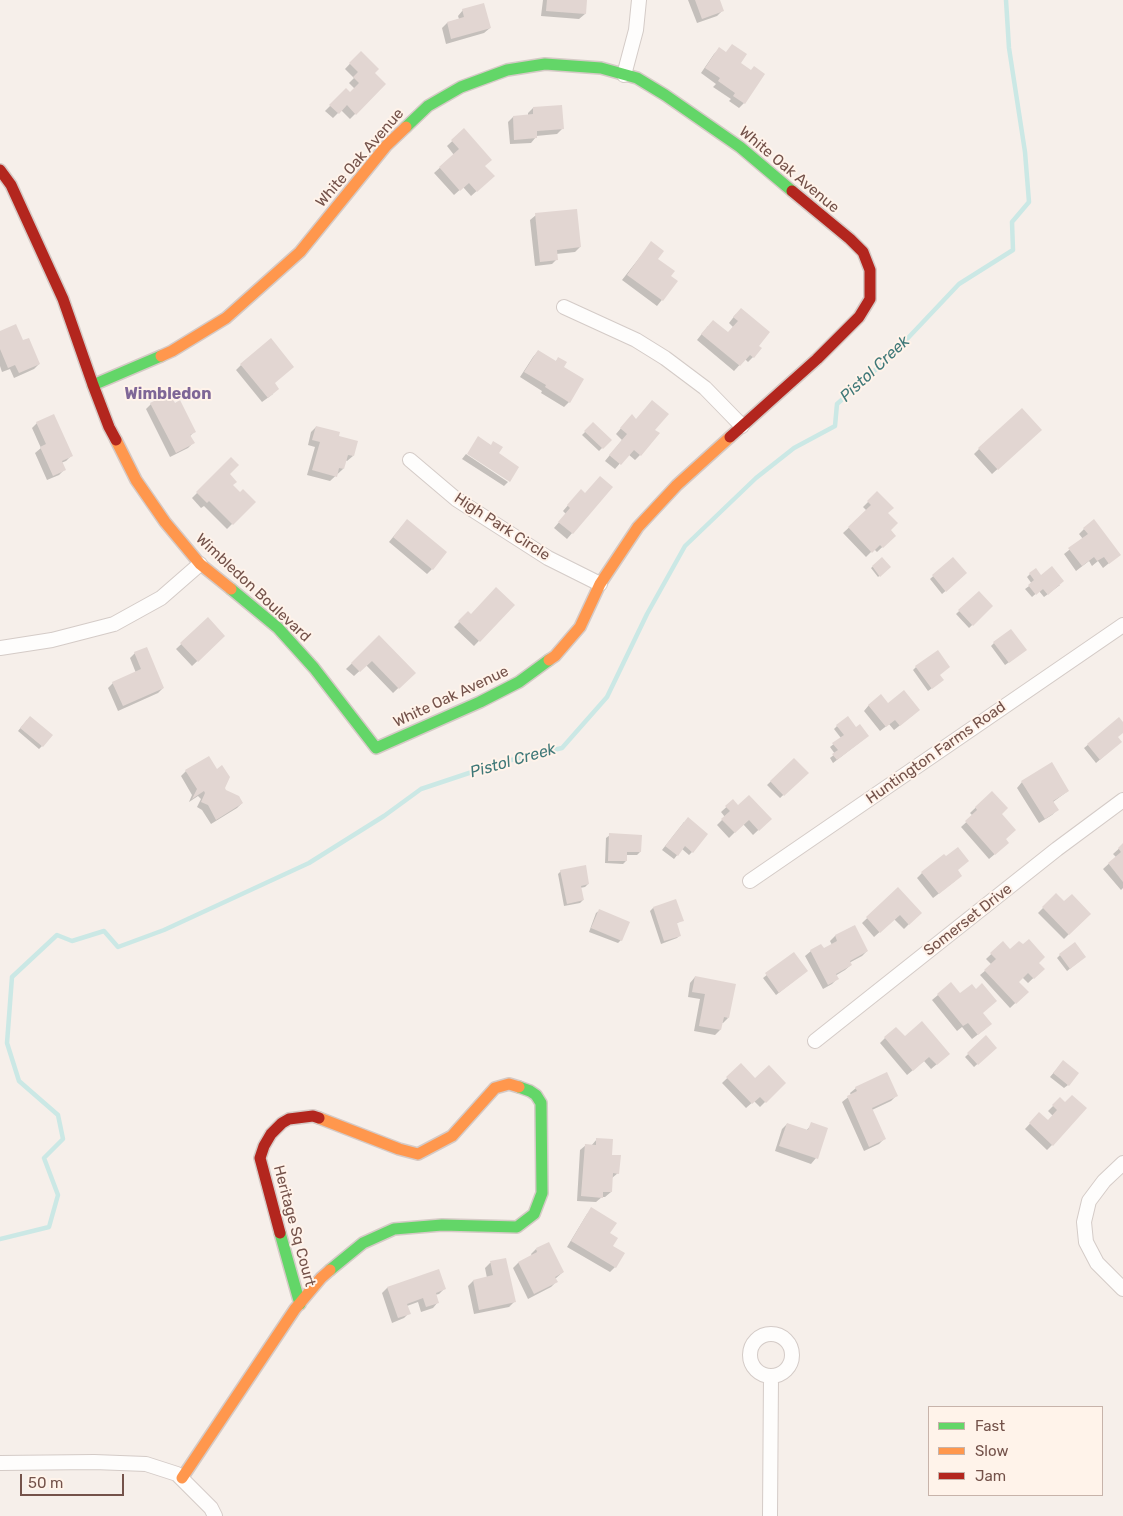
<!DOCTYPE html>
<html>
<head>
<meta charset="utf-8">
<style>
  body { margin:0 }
  #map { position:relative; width:1123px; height:1516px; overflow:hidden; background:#f6efea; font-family:Rubik,sans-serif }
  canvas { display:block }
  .legend { position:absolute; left:928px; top:1406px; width:175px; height:90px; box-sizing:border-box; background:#fff3ea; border:1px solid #c7b3aa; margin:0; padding:6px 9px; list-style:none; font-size:15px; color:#74524a }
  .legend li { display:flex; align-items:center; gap:10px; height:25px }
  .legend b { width:25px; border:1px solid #c7b3aa }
  .scale { position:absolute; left:20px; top:1474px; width:104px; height:22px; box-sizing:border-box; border:2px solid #74524a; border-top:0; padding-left:6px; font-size:15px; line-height:18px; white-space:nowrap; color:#74524a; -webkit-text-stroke:4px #fff3ea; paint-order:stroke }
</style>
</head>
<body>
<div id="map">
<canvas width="1123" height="1516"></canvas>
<ul class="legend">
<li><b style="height:6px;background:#63d668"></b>Fast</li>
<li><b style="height:6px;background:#ff974d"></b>Slow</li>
<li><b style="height:6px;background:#b3261e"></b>Jam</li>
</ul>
<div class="scale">50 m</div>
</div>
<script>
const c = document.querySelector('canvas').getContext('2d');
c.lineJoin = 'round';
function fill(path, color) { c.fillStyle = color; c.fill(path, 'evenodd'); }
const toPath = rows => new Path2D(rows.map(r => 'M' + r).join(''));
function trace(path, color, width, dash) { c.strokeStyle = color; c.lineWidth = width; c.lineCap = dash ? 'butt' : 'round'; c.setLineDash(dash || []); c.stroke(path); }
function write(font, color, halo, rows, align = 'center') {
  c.font = font + ' Rubik,sans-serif'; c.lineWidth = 4; c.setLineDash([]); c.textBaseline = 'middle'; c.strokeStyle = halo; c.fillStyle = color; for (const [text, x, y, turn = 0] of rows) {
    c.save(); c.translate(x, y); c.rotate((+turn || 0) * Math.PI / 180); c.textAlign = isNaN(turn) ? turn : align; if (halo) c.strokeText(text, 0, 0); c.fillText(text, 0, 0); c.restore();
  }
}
fill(toPath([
  [543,0,586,0,585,14,579,19,541,16],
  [688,0,719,0,722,11,717,16,697,23],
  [463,10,490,28,484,33,446,44,442,28,447,23,459,19,458,16],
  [719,49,739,63,744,103,739,108,729,101,731,99,713,87,716,84,701,73,714,54],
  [361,52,373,73,385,84,350,119,341,110,333,118,325,111,346,90,350,94,355,89,349,83,354,78,345,69],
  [533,108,562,129,557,134,536,136,536,137,531,143,510,144,508,122,513,117,528,116,528,113],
  [464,130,484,167,488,181,471,196,463,187,454,195,434,173,454,155,447,146],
  [536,215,580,247,575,252,556,254,557,259,552,264,535,266,530,220],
  [651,243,656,259,669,276,677,281,657,306,622,280],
  [736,314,757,346,753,357,748,362,745,359,734,371,697,340,708,326,728,334,733,327,729,323],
  [0,332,22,342,39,364,34,369,14,378,10,369,2,372,0,366],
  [538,351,555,362,558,359,562,367,569,402,564,407,541,393,542,391,520,377,533,357],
  [241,365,273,384,273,394,262,402,236,370],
  [151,404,175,404,195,431,190,436,193,443,188,448,170,457,146,409],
  [636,420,653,430,640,455,635,460,628,454,615,469,605,461,622,440,616,434,627,421],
  [37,423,71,456,66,461,61,463,64,470,59,475,47,480,35,453,41,448,32,428],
  [593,424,610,440,599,451,582,435],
  [316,427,337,437,353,456,347,461,345,460,343,469,330,481,307,475,315,447,308,445,311,432],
  [1035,435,992,474,974,454,979,449],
  [466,454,508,482,504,486,462,459],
  [231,459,228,474,232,485,240,493,254,502,227,529,204,506,201,508,192,498],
  [611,487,567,539,554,528,566,514,563,511,576,496],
  [877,493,887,513,889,530,894,536,877,552,874,549,866,557,843,533,867,511,863,507],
  [402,526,432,569,427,574,389,542],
  [1084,529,1119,555,1103,568,1098,561,1092,566,1089,561,1076,571,1064,554,1083,539,1079,534],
  [953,558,963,576,942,594,930,579],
  [882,559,889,567,878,577,871,568],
  [1030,574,1041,577,1060,585,1044,597,1039,591,1032,597,1025,589,1032,584,1027,577],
  [978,593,992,606,969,628,956,614],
  [513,605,474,646,454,627,468,613,471,615],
  [208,619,224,636,192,666,176,649],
  [379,637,414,673,393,693,366,665,354,676,346,669],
  [994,643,1022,653,1005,665,991,646],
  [135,653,163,688,158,693,118,711,108,688,113,683,136,673,130,658],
  [916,667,938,675,939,683,928,691,913,670],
  [887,704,913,715,894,730,889,724,880,731,864,711,869,705],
  [1119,719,1123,724,1123,732,1116,737,1117,745,1096,763,1084,748],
  [27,720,42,746,39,749,18,731],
  [837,726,864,739,833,763,830,758,835,754,830,747,841,738,834,729],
  [794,759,807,773,780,798,767,785],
  [186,771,223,788,225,791,242,803,237,808,211,824,202,810,197,807,201,799,198,796,189,802,192,795,181,776],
  [1022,782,1068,791,1053,802,1057,810,1052,815,1039,823,1017,788],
  [992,792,1000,814,1004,839,1002,848,989,859,961,827,973,816,970,813],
  [733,801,738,807,770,819,753,835,743,824,729,838,717,825,725,817,721,812],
  [684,822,692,852,689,855,682,849,674,859,662,850],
  [610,835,640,852,637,855,626,855,626,861,623,864,605,863,606,838],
  [1123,845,1123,888,1121,890,1103,869,1116,857,1113,854],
  [561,871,588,884,585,887,580,888,583,900,580,903,564,906,558,874],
  [922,873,955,881,933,898,917,878],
  [898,889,920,913,904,929,894,919,874,937,862,923],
  [1056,895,1064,903,1089,914,1064,939,1038,913],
  [653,908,682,920,676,924,680,935,677,938,661,944,650,911],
  [600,910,621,940,618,943,589,932,596,913],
  [854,926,867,951,862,956,849,963,851,965,845,970,835,976,837,979,832,984,823,989,805,956,811,951,823,950,832,945,830,941,835,936],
  [1003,943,1010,951,1037,963,1043,969,1028,983,1022,977,1017,982,1027,992,1010,1008,980,975,992,965,986,959],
  [794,953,803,974,776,995,763,978],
  [1060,955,1081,960,1067,971,1057,958],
  [695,977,728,1018,723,1023,721,1023,720,1030,715,1035,694,1031,700,999,688,997,690,983],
  [951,984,985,1029,972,1039,962,1027,957,1031,932,1000],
  [986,1037,995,1048,974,1067,965,1057],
  [885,1038,904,1038,943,1059,931,1069,924,1061,907,1075,880,1043],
  [741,1065,755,1080,784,1083,760,1107,754,1101,746,1108,722,1083],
  [1060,1065,1068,1085,1064,1088,1050,1077],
  [856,1088,896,1096,891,1101,872,1110,884,1139,879,1144,864,1151,842,1102,851,1095,850,1093],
  [1060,1099,1052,1145,1047,1150,1025,1129,1039,1114,1048,1121,1053,1116,1048,1111],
  [787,1124,806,1131,812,1124,816,1158,811,1164,775,1151,782,1129],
  [597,1139,611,1156,618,1173,612,1178,611,1192,605,1197,602,1197,596,1202,577,1201,580,1150,586,1145,591,1146],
  [592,1209,611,1246,615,1267,610,1272,567,1247,587,1214],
  [536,1249,563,1272,555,1279,556,1282,551,1287,528,1299,513,1268,518,1263,532,1256,531,1254],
  [505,1259,515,1301,509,1307,474,1314,468,1286,473,1281,487,1278,485,1268,490,1263],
  [438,1270,444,1289,439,1294,435,1295,438,1302,433,1308,421,1312,418,1302,407,1306,409,1313,404,1318,392,1323,382,1293,387,1288]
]), '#0003');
trace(toPath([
  [0,1239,49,1227,58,1195,44,1158,63,1139,58,1115,19,1081,7,1043,12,977,57,935,72,941,104,931,118,947,164,930,309,863,384,816,421,789,499,763,562,748,607,697,647,614,685,546,756,478,794,448,835,426,837,404,890,357,959,284,1013,250,1012,222,1029,202,1025,152,1009,48,1006,0]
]), '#cbe8e5', 4.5);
fill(toPath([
  [547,0,587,0,586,14,546,11],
  [695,0,720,0,724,11,702,19],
  [484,3,491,28,451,39,447,22,464,17,462,9],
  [732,44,747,54,741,63,751,70,754,66,765,74,745,104,733,96,735,93,718,81,720,78,705,68,719,47,726,52],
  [361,51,379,69,375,73,386,84,356,115,347,105,339,114,329,105,346,88,350,92,359,83,353,77,358,72,349,63],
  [562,105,564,129,537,131,537,138,514,140,513,116,533,114,533,107],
  [464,128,492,160,485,166,495,176,477,192,469,183,460,191,439,167,459,149,451,140],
  [577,209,581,247,557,250,558,260,540,262,535,213],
  [651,241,664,251,658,259,675,271,671,276,678,281,663,301,627,275],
  [741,308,770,332,759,346,762,348,754,358,750,355,740,366,701,334,713,320,728,332,738,321,733,317],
  [16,324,23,340,29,338,40,364,19,373,15,365,8,368,0,349,0,331],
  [271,338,294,367,275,383,279,389,268,398,240,364],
  [538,350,556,361,558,357,567,362,564,367,584,379,570,403,545,387,546,385,524,372],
  [170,393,175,403,180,400,196,432,190,435,195,443,176,453,150,403],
  [652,400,669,414,655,430,660,433,641,456,634,450,621,465,609,455,627,434,620,428,632,414,636,419],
  [1022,408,1042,430,998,470,978,448],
  [54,414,73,456,62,461,66,470,53,476,40,447,46,444,36,422],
  [593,422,612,440,603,449,584,431],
  [316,426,340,432,339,436,358,441,354,456,348,455,344,469,339,468,337,477,312,470,320,442,312,440],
  [478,436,491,445,493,441,503,447,499,453,519,467,510,482,467,454],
  [231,457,239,465,230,474,237,482,233,485,240,492,243,489,256,502,233,525,209,501,207,503,196,492],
  [600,476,613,487,573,534,558,522,570,508,567,505,581,489,585,493],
  [877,491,894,508,888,513,898,523,891,530,896,536,883,548,880,545,872,553,848,527,871,505,867,501],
  [407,519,447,552,433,570,393,537],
  [1094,519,1121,555,1109,564,1104,557,1097,561,1094,557,1082,566,1068,548,1088,534,1083,528],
  [882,557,891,567,880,577,872,566],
  [953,557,967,573,946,592,932,575],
  [1052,566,1064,581,1048,595,1043,589,1036,595,1028,585,1034,580,1029,573,1036,568,1041,575],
  [496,587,515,605,480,642,458,621,468,611,471,614],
  [979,591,993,606,973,626,958,610],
  [208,617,225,636,198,662,180,643],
  [1011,629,1027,650,1009,663,993,642],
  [379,635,416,673,399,689,372,661,360,672,351,663],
  [147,647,164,688,123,706,112,682,141,669,134,652],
  [938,650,950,667,940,675,944,680,932,689,915,666],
  [904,690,920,710,900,726,895,720,886,727,868,705,881,694,888,703],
  [30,716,53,735,43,747,20,728],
  [848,716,856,727,860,724,869,736,837,760,832,754,838,750,832,743,844,735,836,725],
  [1119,717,1123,722,1123,733,1118,737,1122,742,1100,760,1087,744],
  [209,756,217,769,222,765,230,777,225,788,226,790,239,796,243,803,216,820,208,805,201,802,205,793,204,791,192,799,197,789,185,770],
  [794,758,809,773,784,796,770,781],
  [1052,762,1069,791,1053,801,1059,810,1045,819,1021,781],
  [992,791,1008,808,1002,814,1016,830,1006,839,1009,843,995,855,965,821,977,810,975,807],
  [749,795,772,819,759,831,749,820,735,833,721,819,730,811,725,806,733,799,738,805],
  [688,817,708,834,693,853,685,846,678,856,665,846],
  [609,833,642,835,641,852,627,852,627,861,608,861],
  [1123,843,1123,882,1108,863,1121,852,1118,848],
  [958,847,969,861,958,870,962,876,939,894,921,872,944,854,946,856],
  [586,865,589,884,581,886,584,900,567,904,560,870],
  [898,887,922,913,909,925,900,915,880,933,866,917],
  [1056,893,1064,901,1072,894,1091,914,1069,935,1042,907],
  [676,899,684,921,677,923,681,936,664,941,653,907],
  [599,909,630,922,622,941,591,928],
  [855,925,868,951,850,961,852,965,836,974,839,979,828,985,810,950,821,944,824,948,837,941,835,935],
  [1029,939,1045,957,1039,963,1045,969,1034,979,1028,973,1019,982,1029,992,1016,1004,984,970,996,959,990,953,1003,941,1010,949,1019,941,1023,944],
  [1075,942,1086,957,1070,969,1059,954],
  [794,952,808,971,779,993,765,973],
  [695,976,736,984,729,1018,724,1017,721,1030,699,1026,705,994,692,992],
  [951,982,960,993,972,984,976,989,982,983,997,1001,983,1013,992,1024,978,1035,968,1023,963,1026,937,994],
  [922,1021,950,1054,937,1065,929,1057,913,1071,884,1037,896,1027,905,1036],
  [986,1035,997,1048,978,1065,967,1053],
  [1063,1060,1079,1073,1069,1086,1053,1073],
  [741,1063,755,1078,769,1065,786,1083,766,1103,760,1097,752,1104,726,1077],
  [887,1072,898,1096,872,1108,886,1139,869,1147,847,1096,857,1091,855,1087],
  [1072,1095,1087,1108,1053,1146,1029,1123,1039,1112,1048,1120,1057,1110,1052,1105,1060,1097,1065,1102],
  [811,1122,828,1128,818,1159,779,1146,787,1123,808,1130],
  [596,1138,613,1139,612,1155,621,1155,619,1174,613,1173,612,1192,603,1192,603,1198,581,1196,585,1144,596,1145],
  [591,1207,617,1223,610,1233,618,1238,613,1246,625,1253,616,1268,571,1241],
  [549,1242,564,1272,555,1277,558,1282,534,1294,518,1262,537,1252,536,1248],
  [506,1258,516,1302,479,1310,473,1280,493,1275,490,1261],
  [439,1269,446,1289,436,1293,439,1303,426,1307,423,1298,407,1304,411,1314,398,1318,387,1287]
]), '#e2d6d2');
const street = toPath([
  [624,75,636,30,639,0],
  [564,307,636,340,665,358,705,388,742,426],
  [410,460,456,499,548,558,600,584],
  [0,648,52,640,114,624,161,598,200,564],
  [750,881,1123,625],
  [815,1041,1057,849,1123,800],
  [1123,1163,1104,1181,1089,1201,1084,1222,1086,1242,1097,1263,1123,1289],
  '750 1355a21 21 0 1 1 42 0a21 21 0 1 1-42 0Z',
  [0,1463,94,1462,146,1464,177,1474,211,1508,215,1516],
  [770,1516,771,1376]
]);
const fast = toPath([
  [406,127,428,106,461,87,507,70,545,64,601,68,637,78,665,95,740,147,792,191],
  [93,385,161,356],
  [231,589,278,628,314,668,376,748,480,702,519,682,549,660],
  [280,1233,300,1304],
  [330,1270,363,1243,394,1229,442,1225,517,1227,534,1214,542,1193,541,1103,536,1095,530,1091,519,1087]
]);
const slow = toPath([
  [161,356,172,351,226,318,300,252,386,146,406,127],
  [116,440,136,480,165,522,200,564,231,589],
  [549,660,555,656,580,627,600,584,638,527,677,485,730,437],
  [319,1118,399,1149,418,1154,452,1136,495,1088,509,1084,519,1087],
  [182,1478,295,1309,321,1278,330,1270]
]);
const jam = toPath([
  [0,170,11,185,63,299,93,385,109,427,116,440],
  [730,437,817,359,859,317,870,299,870,270,863,252,850,239,792,191],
  [280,1233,260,1158,264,1146,271,1134,282,1123,289,1119,313,1116,319,1118]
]);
trace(street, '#d4cbc7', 16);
trace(fast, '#d5cac6', 14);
trace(slow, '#d5cac6', 14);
trace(jam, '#d5cac6', 14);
trace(street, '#fefdfc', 14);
trace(fast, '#63d668', 11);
trace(slow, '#ff974d', 11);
trace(jam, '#b3261e', 11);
write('15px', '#74524a', '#fff3ea', [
  ["White Oak Avenue",360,158,-49],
  ["White Oak Avenue",789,170,40],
  ["High Park Circle",502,527,33],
  ["Wimbledon Boulevard",253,588,43],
  ["White Oak Avenue",451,697,-25],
  ["Huntington Farms Road",936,753,-35],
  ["Somerset Drive",968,920,-38],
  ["Heritage Sq Court",294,1226,75]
]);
write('italic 16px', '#3f7878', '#fff3ea', [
  ["Pistol Creek",875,369,-43],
  ["Pistol Creek",513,761,-16]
]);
write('bold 16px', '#7e6697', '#fff3ea', [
  ["Wimbledon",168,394]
]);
</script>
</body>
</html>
